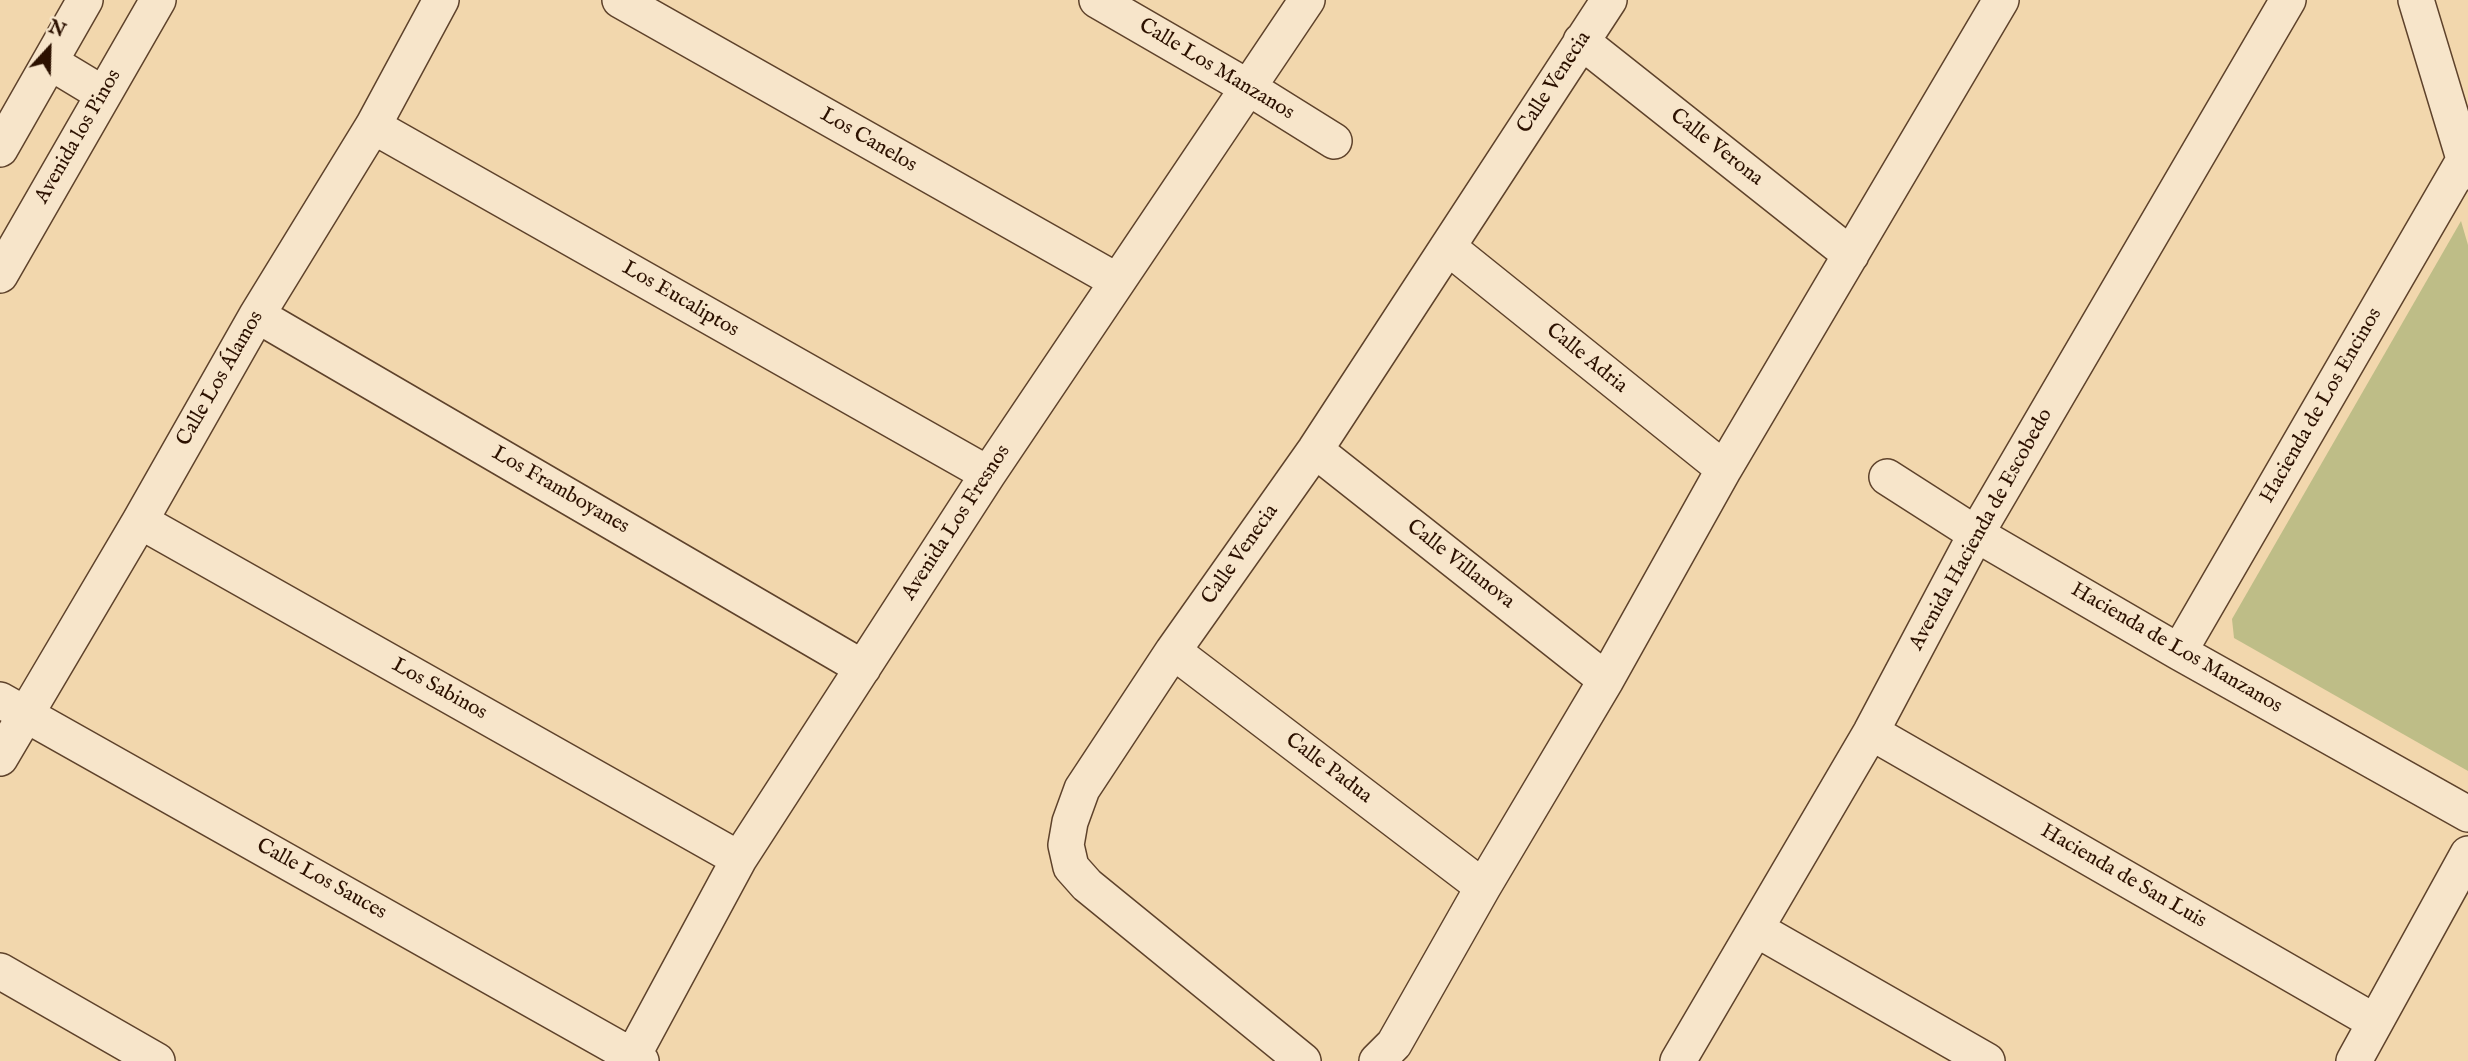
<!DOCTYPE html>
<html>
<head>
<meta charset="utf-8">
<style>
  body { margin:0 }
  #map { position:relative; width:2468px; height:1061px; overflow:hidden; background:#f2d7ad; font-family:"IM FELL English",serif }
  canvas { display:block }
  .north { position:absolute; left:14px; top:14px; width:70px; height:70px; -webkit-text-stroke:5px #f7e5ca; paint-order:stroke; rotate:22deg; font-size:19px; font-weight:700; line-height:28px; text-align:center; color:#2c1100 }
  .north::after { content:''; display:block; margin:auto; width:24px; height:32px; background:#2c1100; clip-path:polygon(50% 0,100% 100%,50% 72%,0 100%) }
</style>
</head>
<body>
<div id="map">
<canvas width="2468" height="1061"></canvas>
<div class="north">N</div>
</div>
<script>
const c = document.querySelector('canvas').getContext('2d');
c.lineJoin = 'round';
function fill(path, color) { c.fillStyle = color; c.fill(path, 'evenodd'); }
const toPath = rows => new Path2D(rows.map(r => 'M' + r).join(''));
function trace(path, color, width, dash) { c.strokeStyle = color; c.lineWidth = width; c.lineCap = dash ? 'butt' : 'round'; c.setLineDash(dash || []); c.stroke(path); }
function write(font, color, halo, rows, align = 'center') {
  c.font = font + ' "IM FELL English",serif'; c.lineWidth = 5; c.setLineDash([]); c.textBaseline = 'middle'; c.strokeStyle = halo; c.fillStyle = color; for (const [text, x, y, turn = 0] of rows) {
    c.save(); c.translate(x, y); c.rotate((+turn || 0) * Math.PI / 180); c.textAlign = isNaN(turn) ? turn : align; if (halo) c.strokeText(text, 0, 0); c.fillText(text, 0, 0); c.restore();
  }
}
fill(toPath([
  [2461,221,2468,245,2468,771,2234,638,2232,619]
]), '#bebd87');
const minor = toPath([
  [620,0,1117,281],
  [1097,0,1249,88,1334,141],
  [2416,0,2468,172],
  [1581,41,1851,255],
  [50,62,103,94],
  [373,126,988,474],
  [0,149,85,0],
  [1449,248,1724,469],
  [0,275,158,0],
  [257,315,863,668],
  [1315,450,1606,680],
  [1887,477,1976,534,2179,652,2468,814],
  [140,521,739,859],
  [1173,651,1483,887],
  [2179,652,2464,160],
  [0,700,641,1061],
  [1871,732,2375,1022],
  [0,758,140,521,257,315,373,126,441,0],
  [1756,929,1987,1061],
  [0,971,157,1061],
  [630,1061,739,859,988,474,1307,0],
  [1303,1061,1087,885,1071,867,1066,845,1070,822,1082,789,1173,651,1315,450,1609,0],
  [1377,1061,1394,1044,1483,887,1606,680,1724,469,2001,0],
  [1678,1061,1871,732,1976,534,2288,0],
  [2354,1061,2468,854]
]);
trace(minor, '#5e422b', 38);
trace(minor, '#f7e5ca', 35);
write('21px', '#2c1100', '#f7e5ca', [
  ["Calle Los Manzanos",1216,70,31],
  ["Calle Venecia",1555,83,-57],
  ["Avenida los Pinos",79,137,-60],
  ["Los Canelos",868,141,30],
  ["Calle Verona",1716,148,38],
  ["Los Eucaliptos",680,300,30],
  ["Calle Adria",1586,359,39],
  ["Calle Los Álamos",221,379,-60],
  ["Hacienda de Los Encinos",2322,406,-60],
  ["Los Framboyanes",560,491,30],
  ["Avenida Los Fresnos",957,523,-57],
  ["Avenida Hacienda de Escobedo",1982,530,-61],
  ["Calle Venecia",1241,555,-55],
  ["Calle Villanova",1460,565,38],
  ["Hacienda de Los Manzanos",2176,649,30],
  ["Los Sabinos",439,690,29],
  ["Calle Padua",1328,769,37],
  ["Hacienda de San Luis",2123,877,30],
  ["Calle Los Sauces",321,880,29]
]);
</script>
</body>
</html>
